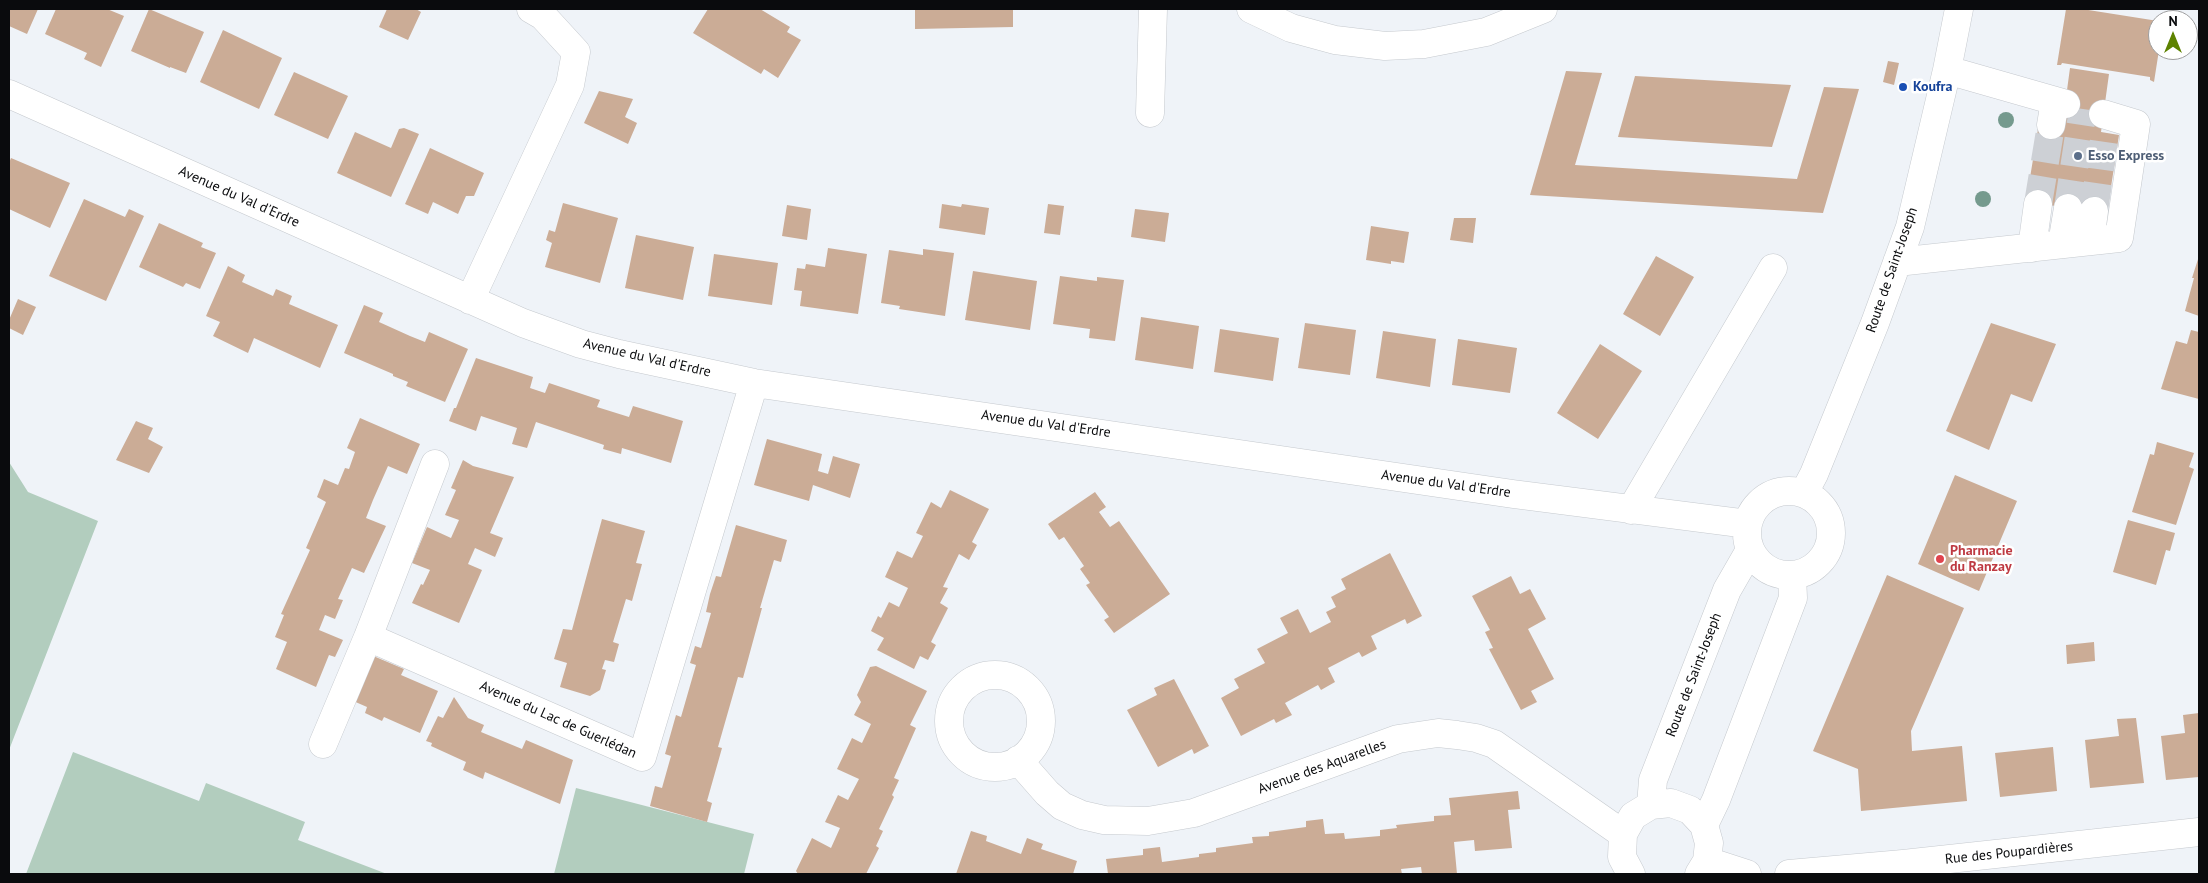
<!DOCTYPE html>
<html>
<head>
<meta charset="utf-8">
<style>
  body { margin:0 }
  #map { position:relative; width:2208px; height:883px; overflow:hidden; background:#eff3f8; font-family:"PT Sans",sans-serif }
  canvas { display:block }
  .frame { position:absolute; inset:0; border:10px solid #0a0b0d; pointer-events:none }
  .north { position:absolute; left:2148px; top:10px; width:50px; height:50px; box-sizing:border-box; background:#fff; border:1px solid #9d9d9e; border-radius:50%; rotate:0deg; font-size:14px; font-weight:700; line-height:20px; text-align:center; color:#0a0b0d }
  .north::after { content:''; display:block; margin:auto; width:18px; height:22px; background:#5d8200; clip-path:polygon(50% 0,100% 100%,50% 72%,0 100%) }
</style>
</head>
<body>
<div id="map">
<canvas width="2208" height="883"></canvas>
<div class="frame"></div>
<div class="north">N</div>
</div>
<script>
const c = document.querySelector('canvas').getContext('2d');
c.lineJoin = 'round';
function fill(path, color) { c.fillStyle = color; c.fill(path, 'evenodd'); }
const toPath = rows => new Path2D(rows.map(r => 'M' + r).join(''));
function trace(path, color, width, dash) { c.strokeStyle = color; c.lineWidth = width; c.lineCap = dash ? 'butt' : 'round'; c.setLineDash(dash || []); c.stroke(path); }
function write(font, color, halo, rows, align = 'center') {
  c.font = font + ' "PT Sans",sans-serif'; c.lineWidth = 5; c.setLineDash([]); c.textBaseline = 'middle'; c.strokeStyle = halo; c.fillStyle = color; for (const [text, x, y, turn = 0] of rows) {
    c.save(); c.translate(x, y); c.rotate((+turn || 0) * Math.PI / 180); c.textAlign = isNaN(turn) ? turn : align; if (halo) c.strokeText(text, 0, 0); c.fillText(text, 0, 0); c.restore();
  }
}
fill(toPath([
  [9,462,28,492,98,521,9,750],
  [73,752,199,801,206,783,305,822,298,840,387,874,26,874],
  [576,788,754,834,744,874,554,874]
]), '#b2cdbe');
fill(toPath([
  [9,9,38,9,27,34,9,26],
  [56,9,107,9,124,16,101,67,84,59,87,53,45,34],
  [149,9,204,32,186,73,170,67,170,68,131,51],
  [387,9,416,9,421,12,408,40,379,27],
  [708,9,760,9,790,27,787,32,801,40,778,78,764,69,761,74,693,33],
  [915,9,1013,9,1013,27,915,29],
  [2066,9,2082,9,2158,21,2159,50,2154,82,2150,80,2150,77,2062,63,2061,65,2057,65],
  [223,30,282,58,259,109,200,82],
  [1888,61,1899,63,1894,85,1883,82],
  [2070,68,2109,74,2101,132,2119,135,2107,213,2026,202,2039,123,2062,127],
  [1566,71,1602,73,1575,165,1797,179,1824,87,1859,89,1823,213,1530,195],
  [294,72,348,96,328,139,274,115],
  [1635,76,1791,85,1772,147,1618,137],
  [599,91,633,99,625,117,637,123,628,144,584,123],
  [404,128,419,134,391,197,337,173,355,132,391,148,399,129],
  [430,148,484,173,474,196,466,196,458,214,433,202,428,214,405,204],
  [11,158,70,183,50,228,9,209,9,163],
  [84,199,125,217,129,209,144,216,106,301,49,276],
  [563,203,618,218,600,283,545,267,552,243,546,240,549,230,555,232],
  [942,204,961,207,962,204,989,208,985,235,939,228],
  [1048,204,1064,206,1060,235,1044,233],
  [787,205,811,209,807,240,782,236],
  [1135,209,1169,213,1165,242,1131,237],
  [1454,218,1476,218,1473,243,1450,240],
  [159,223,203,243,201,247,216,253,200,289,186,283,183,287,139,267],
  [1371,226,1409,232,1404,263,1391,261,1391,264,1366,260],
  [636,235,694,247,683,300,625,288],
  [828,248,867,254,858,314,800,306,802,291,794,290,797,268,805,269,806,264,825,267],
  [923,249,954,253,945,316,899,309,900,306,881,303,889,250,923,255],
  [714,254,778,263,772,305,708,296],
  [1656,256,1694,277,1660,336,1623,314],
  [2199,256,2199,316,2185,311,2194,278,2192,278],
  [228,266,245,275,242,282,273,296,276,289,292,296,289,304,338,325,320,368,254,338,248,353,213,336,220,322,206,316],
  [973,271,1037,281,1030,330,965,320],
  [1060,276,1097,281,1097,277,1124,280,1115,341,1089,338,1090,329,1053,324],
  [18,299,36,307,23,335,9,328,9,320],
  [364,305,383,313,379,322,410,336,425,342,429,332,468,349,445,402,406,386,408,382,393,376,393,374,344,353],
  [1141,317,1199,326,1193,369,1135,360],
  [1305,323,1356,330,1350,375,1298,368],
  [1991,323,2056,344,2032,402,2011,394,1989,450,1946,431],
  [1220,329,1279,338,1273,381,1214,372],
  [2191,330,2199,332,2199,399,2161,389,2176,341,2187,344],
  [1383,331,1436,339,1430,387,1376,378],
  [1458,339,1517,348,1510,393,1452,385],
  [1600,344,1642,371,1598,439,1557,413],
  [476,358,533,377,530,388,545,393,549,383,600,400,597,407,629,417,633,406,683,421,671,463,622,448,621,454,603,449,604,445,536,422,527,448,512,444,517,428,481,416,476,431,449,421,454,408,456,408],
  [360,418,420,444,407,474,388,466,373,500,366,518,386,526,364,573,352,568,338,599,343,600,335,619,325,615,319,630,343,640,335,657,329,655,316,687,276,669,287,642,275,637,284,615,281,614,310,550,306,548,326,502,317,497,324,479,338,485,345,468,349,469,355,452,347,448],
  [136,421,153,428,148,439,163,447,149,473,116,460],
  [767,439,822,454,818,471,828,474,833,456,860,464,850,498,813,485,809,501,754,485],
  [2157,442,2194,453,2189,467,2194,469,2176,525,2132,512,2150,454,2154,455],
  [463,460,473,466,514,477,490,533,503,538,495,557,475,548,468,564,482,570,459,623,412,603,421,584,423,585,430,570,412,563,427,527,451,538,459,520,445,515,456,490,451,488],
  [1955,475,2017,501,1979,591,1918,564],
  [950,490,989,509,972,542,977,545,969,560,959,554,943,587,948,588,940,603,948,608,931,642,936,645,928,660,920,656,914,669,877,650,884,638,871,631,878,616,881,618,889,602,899,607,908,588,885,577,897,551,912,558,923,536,916,533,931,502,941,508],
  [1095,492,1106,507,1099,512,1110,527,1119,521,1170,594,1114,633,1104,620,1109,617,1086,585,1090,583,1080,569,1084,566,1064,537,1059,540,1048,524],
  [602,519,645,531,636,563,642,564,632,601,626,599,613,642,619,644,614,662,605,660,602,669,606,670,600,690,590,696,560,687,567,663,554,659,563,629,572,630],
  [2128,520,2175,533,2170,551,2166,550,2156,585,2113,572],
  [736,525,787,540,781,562,774,560,760,608,762,608,743,678,738,677,718,747,722,748,707,801,712,803,707,822,650,806,655,786,662,788,671,756,665,754,676,715,681,717,696,665,690,663,695,646,701,648,711,613,706,612,710,594,716,576,721,577],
  [1390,553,1422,616,1407,624,1405,619,1371,636,1377,649,1362,657,1359,652,1328,668,1335,682,1321,690,1318,685,1285,703,1292,715,1276,723,1274,719,1241,736,1221,698,1239,688,1234,679,1265,663,1257,649,1288,633,1280,618,1298,609,1310,633,1331,622,1326,612,1336,607,1331,597,1346,589,1341,579],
  [1887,575,1964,608,1911,731,1912,751,1962,746,1967,801,1861,811,1858,769,1813,751],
  [1511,576,1520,594,1530,589,1546,619,1528,629,1554,679,1531,691,1537,702,1521,710,1489,649,1493,648,1485,632,1490,630,1472,596],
  [2094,642,2095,661,2067,664,2066,645],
  [371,655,404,669,401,675,438,691,420,733,384,717,382,721,365,713,367,707,351,700],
  [876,666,927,691,910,725,916,728,894,778,899,780,892,795,894,797,879,829,883,831,876,846,879,848,866,874,798,874,796,871,812,838,831,848,840,828,825,822,838,795,848,800,859,779,837,769,852,738,862,743,871,724,854,715,861,702,857,695,870,667],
  [1174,679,1209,746,1194,754,1192,749,1158,767,1127,710,1157,695,1154,688],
  [454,697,468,718,484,725,481,732,522,749,526,740,573,760,560,804,485,772,483,779,463,770,466,762,431,746,432,743,426,741,438,716,443,718],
  [2199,713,2199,777,2166,780,2161,736,2185,733,2183,715],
  [2136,718,2144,783,2090,788,2085,740,2119,736,2117,719],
  [2053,747,2057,791,2000,797,1995,753],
  [1518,791,1520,809,1508,810,1512,848,1475,851,1474,840,1454,842,1457,874,1422,874,1421,867,1401,869,1402,874,1108,874,1106,859,1143,855,1143,849,1160,847,1162,862,1199,857,1199,854,1216,852,1216,848,1253,843,1252,837,1269,836,1269,832,1306,827,1306,821,1323,819,1325,834,1344,833,1345,839,1380,836,1380,830,1397,828,1396,825,1434,821,1434,816,1451,815,1449,798],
  [971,831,987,836,986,841,1021,854,1027,838,1043,844,1041,849,1077,861,1073,874,956,874]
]), '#cbac96');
trace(toPath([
  [2038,204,2051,125],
  [2068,208,2083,109],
  [2094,211,2105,133]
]), '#cdd0d5', 28, [28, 14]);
const minor = toPath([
  [1251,9,1291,28,1335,40,1385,46,1424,44,1486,32,1543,9],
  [1947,70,2066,104],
  [9,94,523,323,581,344,619,354,754,383,1513,494,1748,524],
  [1150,113,1153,9],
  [2051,125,2055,101],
  [2090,241,2094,211],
  [2062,244,2068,208],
  [2032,248,2038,204],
  [1897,262,2119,238,2136,124,2103,114],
  [470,300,570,85,576,52,543,16,531,9],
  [435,464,368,637,642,757,754,383],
  '1747 533a42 42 0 1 1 84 0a42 42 0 1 1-84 0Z',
  [1804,493,1814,474,1875,323,1910,227,1947,70,1959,9],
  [1631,510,1773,268],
  '949 721a46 46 0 1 1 92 0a46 46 0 1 1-92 0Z',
  [323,744,368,637],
  [1018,760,1047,793,1062,806,1082,815,1104,820,1148,821,1194,813,1398,739,1438,733,1457,735,1476,738,1494,744,1623,834],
  [1651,805,1653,780,1727,590,1750,550],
  [1704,825,1716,800,1793,598,1792,575],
  [1707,861,1747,874],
  [1631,874,1622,857,1623,834,1633,816,1651,805,1671,803,1690,810,1704,825,1709,843,1707,861,1699,874],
  [1789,874,1903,864,2199,832]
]);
trace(minor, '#c5c9ce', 29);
trace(minor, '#fff', 28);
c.fillStyle = '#759a8e';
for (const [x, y] of [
  [2006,120],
  [1983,199]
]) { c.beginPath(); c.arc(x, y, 8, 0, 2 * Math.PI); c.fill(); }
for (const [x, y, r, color] of [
  [1903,87,5,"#1a4fb4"],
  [2078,156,5,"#5c6f8a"],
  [1940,559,5,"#e0444e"]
]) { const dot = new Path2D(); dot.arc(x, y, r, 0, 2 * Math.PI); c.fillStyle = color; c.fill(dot); trace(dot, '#fff', 2); }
write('bold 14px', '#164399', '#fff', [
  ["Koufra",1913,87]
], 'left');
write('bold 14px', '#4e5e75', '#fff', [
  ["Esso Express",2088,156]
], 'left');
write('14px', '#0a0b0d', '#fff', [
  ["Avenue du Val d'Erdre",239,197,24],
  ["Route de Saint-Joseph",1892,270,-71],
  ["Avenue du Val d'Erdre",647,358,13],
  ["Avenue du Val d'Erdre",1046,424,8],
  ["Avenue du Val d'Erdre",1446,484,8],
  ["Route de Saint-Joseph",1694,675,-69],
  ["Avenue du Lac de Guerlédan",558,720,24],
  ["Avenue des Aquarelles",1322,767,-20],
  ["Rue des Poupardières",2009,853,-6]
]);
write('bold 14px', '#be3a42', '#fff', [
  ["Pharmacie",1950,551],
  ["du Ranzay",1950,567]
], 'left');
</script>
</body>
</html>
